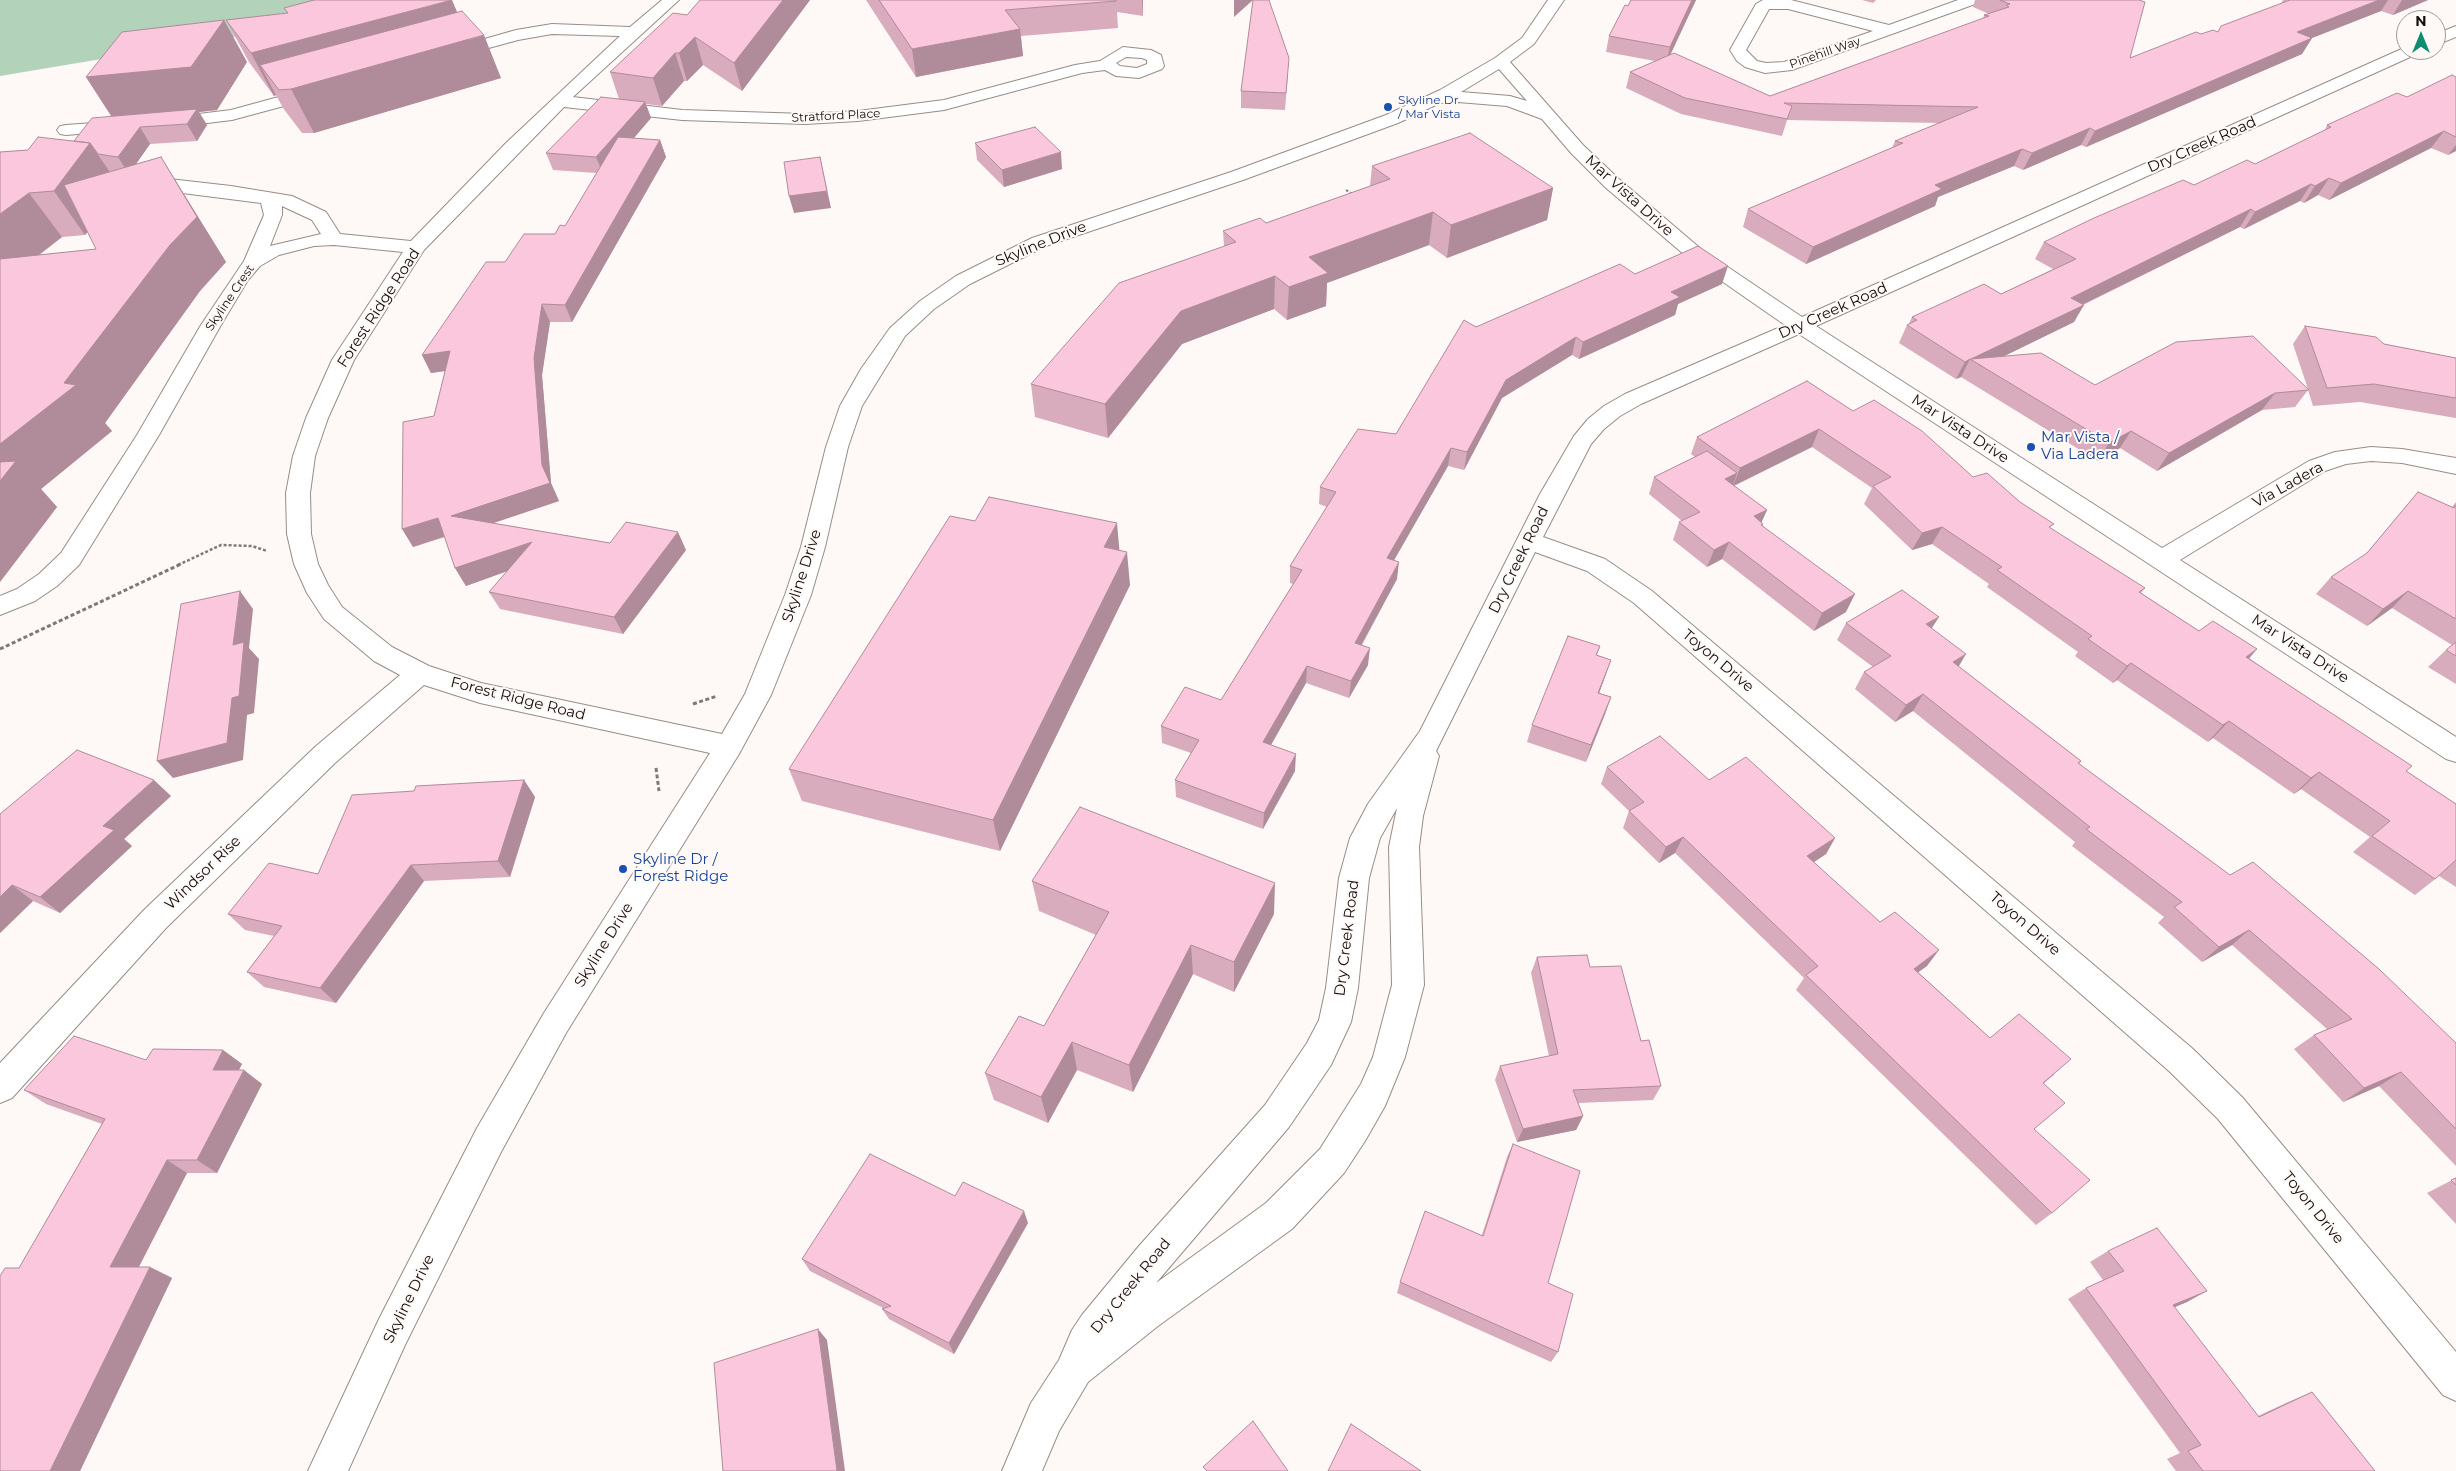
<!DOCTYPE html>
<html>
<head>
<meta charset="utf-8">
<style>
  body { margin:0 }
  #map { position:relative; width:2456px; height:1471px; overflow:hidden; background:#fef9f6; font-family:Montserrat,sans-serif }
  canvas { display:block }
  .north { position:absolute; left:2396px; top:10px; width:50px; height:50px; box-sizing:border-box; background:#fef9f6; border:1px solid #9f9b98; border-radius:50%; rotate:0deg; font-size:14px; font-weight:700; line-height:20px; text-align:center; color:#110d0b }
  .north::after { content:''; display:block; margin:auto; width:18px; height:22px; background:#0e8d72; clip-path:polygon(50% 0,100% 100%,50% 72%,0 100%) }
</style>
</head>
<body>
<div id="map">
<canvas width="2456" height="1471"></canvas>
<div class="north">N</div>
</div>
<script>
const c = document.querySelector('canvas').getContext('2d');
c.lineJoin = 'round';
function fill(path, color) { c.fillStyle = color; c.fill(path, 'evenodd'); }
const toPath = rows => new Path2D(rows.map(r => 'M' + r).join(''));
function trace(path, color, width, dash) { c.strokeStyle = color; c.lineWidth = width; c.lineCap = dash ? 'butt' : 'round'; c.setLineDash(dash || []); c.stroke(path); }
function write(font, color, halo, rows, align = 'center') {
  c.font = font + ' Montserrat,sans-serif'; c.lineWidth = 4; c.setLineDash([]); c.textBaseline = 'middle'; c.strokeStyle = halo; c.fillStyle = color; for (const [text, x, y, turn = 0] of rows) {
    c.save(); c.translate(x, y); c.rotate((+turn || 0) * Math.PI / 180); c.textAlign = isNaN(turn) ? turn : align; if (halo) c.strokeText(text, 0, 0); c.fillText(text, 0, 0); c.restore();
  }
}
fill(toPath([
  [0,0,412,0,394,10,0,76]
]), '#b2d2b9');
const minor = toPath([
  [662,0,679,0,573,97,682,110,805,114,858,111,944,100,1075,65,1100,61,1123,47,1151,50,1161,55,1164,66,1162,69,1139,78,1116,76,1105,70,1082,73,944,110,858,121,805,124,682,120,564,107,424,250,354,360,328,418,315,456,310,493,311,534,318,564,328,585,342,607,392,647,429,666,481,683,722,734,745,694,785,595,801,547,826,447,840,406,861,369,890,328,920,301,956,276,1032,238,1231,172,1386,115,1440,90,1495,58,1522,38,1548,0,1564,0,1534,44,1510,62,1583,145,1619,179,1701,249,1802,317,2406,47,2406,50,2421,50,2419,53,1816,326,2162,548,2309,461,2335,452,2371,447,2402,449,2456,458,2456,474,2402,463,2371,461,2346,464,2325,471,2180,560,2456,737,2456,762,2446,759,1799,334,1641,404,1620,416,1604,429,1591,444,1543,537,1605,559,1652,591,2193,1049,2242,1097,2456,1352,2456,1401,2443,1395,2218,1119,2169,1071,1634,603,1587,571,1535,552,1436,751,1439,756,1423,816,1419,847,1424,985,1405,1057,1385,1106,1365,1141,1344,1173,1292,1229,1158,1326,1088,1382,1059,1431,1042,1471,1002,1471,1031,1403,1059,1360,1072,1330,1082,1315,1139,1246,1265,1105,1307,1043,1319,1020,1326,988,1339,878,1350,838,1368,804,1420,731,1540,494,1574,436,1588,419,1604,406,1625,394,1785,325,1687,257,1605,187,1571,153,1542,119,1507,106,1458,102,1440,103,1398,123,1243,180,1046,246,970,284,934,309,905,336,862,406,848,447,825,547,811,595,771,695,739,754,566,1033,501,1152,405,1345,348,1471,308,1471,379,1319,477,1128,544,1013,710,753,480,703,424,685,335,763,166,928,12,1098,0,1103,0,1063,144,910,315,747,400,675,374,661,324,619,307,593,294,564,287,534,286,493,293,456,306,418,332,360,403,252,334,245,314,246,279,255,260,266,248,280,221,325,159,435,79,565,57,586,35,601,0,615,0,596,17,589,39,574,61,553,137,435,201,325,244,261,264,215,261,203,143,188,137,186,134,182,137,178,143,176,231,186,292,196,326,212,340,234,411,241,506,143,620,36,552,34,518,40,452,58,444,53,446,50,516,30,552,24,630,27,662,0],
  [1126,57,1142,58,1147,60,1147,64,1137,68,1120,66,1116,63,1126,57],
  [1499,69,1527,101,1510,96,1461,92,1499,69],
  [282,206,312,220,321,234,270,246,282,215,282,206],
  [1397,808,1389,847,1392,985,1373,1057,1361,1084,1320,1149,1266,1203,1156,1283,1289,1127,1331,1065,1351,1022,1358,988,1369,878,1380,838,1397,808],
  [1791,0,1889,25,1958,0,1981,0,1978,3,1792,70,1765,73,1745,67,1737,61,1730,50,1756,4,1763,0,1791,0],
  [1769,9,1788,9,1873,31,1784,62,1766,63,1757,61,1746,50,1769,9],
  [2456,26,2456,37,2436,45,2436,34,2456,26],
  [315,87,321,88,323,92,321,96,232,120,166,128,160,127,157,123,160,119,166,118,231,110,315,87],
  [121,121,127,122,130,126,127,130,66,135,60,134,57,130,60,126,66,125,121,121]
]);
trace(minor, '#988d86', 2);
trace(toPath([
  [1346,190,1354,195]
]), '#7e7977', 2, [2.5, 2]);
trace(toPath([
  [178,565,221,545,252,546,267,551]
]), '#7e7977', 2.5, [3, 2]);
trace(toPath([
  [0,649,181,564],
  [693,704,717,696],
  [656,768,659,791]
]), '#7e7977', 3, [4, 2.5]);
fill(minor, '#fff');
fill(toPath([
  [810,0,742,91,703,65,687,81,684,81,662,106,646,104,651,118,634,138,660,140,666,157,572,322,550,322,542,375,551,483,559,501,493,523,610,543,686,550,623,634,500,609,489,592,507,571,466,586,455,568,445,537,413,547,434,416,445,371,431,373,422,355,505,262,555,234,565,226,597,173,553,170,546,153,619,99,610,72,687,15],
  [866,0,1143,0,1143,16,1117,12,1118,28,1021,36,1023,56,916,77],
  [1631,0,1696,0,1671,54,1770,96,1983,19,1984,15,1989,14,1973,7,1975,0,2139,0,2130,58,2201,34,2218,32,2281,4,2283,0,2428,0,2393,15,2381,11,2312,38,2302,54,2086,147,2081,145,2023,170,2014,166,1938,197,1935,206,1806,264,1743,227,1748,209,1892,148,1895,141,1939,123,1787,120,1782,136,1681,114,1626,88,1630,72,1655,61,1606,52,1609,36],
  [1862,0,1876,0,1873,3],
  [284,8,457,13,501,78,314,133,302,133,283,108,276,95,274,96,249,62,226,20,287,13],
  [247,62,217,110,199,112,207,125,197,141,150,144,136,164,161,157,226,262,200,291,105,423,112,431,41,489,57,507,0,582,0,152,28,150,74,141,111,116,86,77],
  [88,232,96,249,39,255,62,237,85,235],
  [1288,74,1285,110,1241,108,1241,91],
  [2456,77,2456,151,2448,155,2431,148,2329,200,2318,195,2304,203,2300,201,2244,229,2240,227,2083,305,2074,322,2004,356,2095,385,2308,389,2293,344,2305,326,2384,344,2456,358,2456,418,2360,402,2313,406,2308,390,2295,407,2262,410,2157,471,2120,448,2098,461,1961,377,1956,379,1899,343,1907,325,1909,324,1912,317,2001,294,2053,269,2035,259,2044,242,2194,185,2255,164,2325,130,2327,125,2407,97],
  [975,143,1062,169,1004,187,977,160],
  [1372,166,1553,188,1547,220,1447,258,1429,245,1327,283,1326,306,1287,320,1274,309,1182,344,1108,438,1035,417,1031,384,1224,246,1223,231,1266,223,1370,186],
  [1635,274,1722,284,1678,304,1675,315,1579,359,1572,355,1502,398,1464,470,1448,466,1394,560,1397,579,1362,645,1368,665,1349,698,1306,683,1271,745,1295,771,1263,829,1176,797,1175,780,1191,753,1162,743,1161,726,1221,700,1293,584,1290,583,1290,566,1327,507,1319,504,1320,487,1396,434,1476,327],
  [1853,411,1973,477,2051,529,2145,588,2141,593,2199,631,2249,658,2406,771,2456,804,2456,887,2439,876,2415,895,2353,852,2370,837,2301,789,2294,794,2213,738,2208,742,2117,680,2113,683,2075,656,2078,652,1987,587,1989,584,1932,544,1912,550,1864,504,1872,488,1812,447,1734,486,1767,510,1761,522,1763,526,1846,612,1814,631,1722,559,1707,567,1673,540,1679,522,1682,521,1649,494,1654,477,1695,457,1691,454,1697,437],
  [2418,492,2452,507,2456,502,2456,684,2428,667,2446,650,2452,645,2392,608,2367,626,2316,594,2331,577,2365,555],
  [1119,550,1130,585,1000,851,802,801,789,769],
  [1846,623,1932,628,1958,666,2081,761,2079,764,2456,1043,2456,1166,2379,1086,2343,1102,2294,1049,2314,1035,2327,1029,2232,945,2202,962,2158,923,2164,917,2072,846,2075,842,1913,711,1895,722,1855,689,1864,672,1873,667,1837,640],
  [1600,646,1597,655,1611,660,1599,693,1611,697,1605,714,1586,762,1527,742,1532,725],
  [1607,767,1709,780,1835,838,1826,854,1813,862,1927,966,1918,972,1990,1038,2055,1074,2043,1084,2034,1129,2052,1213,2036,1225,1796,990,1804,978,1675,853,1659,863,1623,828,1629,811,1601,784],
  [524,780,535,797,510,877,424,881,336,1003,264,987,247,972,274,936,245,930,228,914,318,874,414,791],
  [171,796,124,839,132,846,60,913,33,901,0,933,0,814],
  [1032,881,1274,914,1234,992,1193,974,1133,1092,1077,1070,1048,1123,994,1100,985,1073,1044,1026,1096,935,1039,911],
  [1537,957,1590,967,1641,1041,1661,1086,1653,1100,1578,1103,1583,1116,1576,1130,1517,1142,1495,1080,1500,1066,1549,1056,1531,973],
  [223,1050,242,1064,239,1070,262,1084,217,1173,187,1173,139,1267,150,1267,172,1278,80,1471,0,1471,19,1268,102,1124,46,1104,24,1090,146,1060],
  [1513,1144,1548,1283,1558,1352,1551,1362,1397,1293,1400,1282,1482,1235,1507,1157],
  [2456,1178,2456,1224,2427,1193],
  [955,1196,1028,1223,954,1354,889,1319,882,1309,883,1308,810,1271,802,1259],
  [2108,1251,2187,1302,2174,1307,2258,1416,2288,1402,2312,1392,2375,1471,2176,1471,2167,1459,2180,1453,2068,1299,2086,1288,2103,1280,2090,1262]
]), '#d8abbd');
fill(toPath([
  [452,0,469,40,484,35,501,78,314,133,291,89,260,65,276,95,274,96,251,53],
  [783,0,810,0,742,91,734,63],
  [1142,0,1143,0,1143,16],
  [1234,0,1253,0,1234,17],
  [1692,0,1696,0,1666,63,1670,47],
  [2379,0,2388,0,2381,11,2312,38,2302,54,2086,147,2095,131,2297,32],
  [2402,0,2428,0,2393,15],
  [224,20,247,62,217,110,199,112,207,125,197,141,187,124,114,120,86,77],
  [1020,29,1023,56,916,77,912,49],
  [695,37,703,65,687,81,679,53],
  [675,53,684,81,662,106,653,78],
  [645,102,651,118,603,174,596,157],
  [140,127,150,144,129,174,118,157],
  [2090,128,2081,145,2023,170,2032,153],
  [2444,131,2431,148,2329,200,2341,183],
  [660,140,666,157,572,322,565,305],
  [90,143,120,187,85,235,54,191],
  [2456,145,2456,151,2448,155],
  [2022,149,2014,166,1938,197,1935,206,1806,264,1813,247,1935,185],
  [1061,152,1062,169,1004,187,1002,170],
  [161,157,226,262,200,291,105,423,112,431,41,489,57,507,0,582,0,444,64,383],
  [820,157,831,208,794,213,789,196],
  [2329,178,2318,195,2304,203,2315,186],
  [2311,184,2300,201,2244,229,2255,212],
  [1553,188,1547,220,1447,258,1451,225],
  [29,193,62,237,0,285,0,214],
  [2251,209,2240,227,2061,315,2071,298],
  [1433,212,1429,245,1327,283,1326,306,1287,320,1289,287,1309,257],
  [1728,266,1722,284,1678,304,1675,315,1579,359,1583,342,1671,292],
  [1275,276,1274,309,1182,344,1108,438,1105,404,1181,311],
  [542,304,550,322,542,375,551,483,559,501,461,534,451,516,542,465,534,358],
  [2084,305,2074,322,1982,367,1971,359],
  [1576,337,1572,355,1502,398,1464,470,1467,452,1506,380],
  [450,351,459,369,431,373,422,355],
  [1970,359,1961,377,1956,379,1965,362],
  [2275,393,2262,410,2157,471,2169,453],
  [1819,429,1812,447,1733,486,1740,468],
  [2131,431,2120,448,2098,461,2109,443],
  [1451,448,1448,466,1385,576,1387,558],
  [1737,473,1731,491,1725,479],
  [1767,510,1759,528,1754,516],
  [438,518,449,535,413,547,402,529],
  [1117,523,1120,557,1104,547],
  [1942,527,1932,544,1912,550,1922,533],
  [678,532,686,550,623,634,614,617],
  [532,542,541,559,466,586,455,568],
  [1729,542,1722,559,1707,567,1714,550],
  [1127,552,1130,585,1000,851,993,820],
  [1399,562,1397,579,1353,660,1355,643],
  [240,591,253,609,249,648,259,659,254,713,247,715,243,760,173,778,157,761,233,645],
  [2408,591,2392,608,2367,626,2383,609],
  [1855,594,1846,612,1814,631,1822,613],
  [1939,617,1928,634,1926,624],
  [1370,648,1368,665,1349,698,1351,681],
  [2257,649,2242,667,2246,657],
  [1966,654,1956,671,1953,662],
  [1611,660,1605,677,1593,710,1598,693],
  [2131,663,2117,680,2113,683,2127,666],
  [1307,666,1306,683,1263,759,1263,742],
  [1923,694,1913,711,1895,722,1906,705],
  [1611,697,1605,714,1586,762,1591,745],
  [2229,721,2213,738,2208,742,2223,725],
  [1296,754,1295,771,1263,829,1264,813],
  [2319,772,2301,789,2294,794,2311,778],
  [154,780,171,796,124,839,132,846,60,913,40,897,103,826],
  [524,780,535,797,510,877,498,861],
  [1683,837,1675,853,1659,863,1666,847],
  [1835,838,1826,854,1798,873,1807,856],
  [411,865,424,881,336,1003,320,988],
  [1275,883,1274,914,1234,992,1234,962],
  [12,885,33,901,0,933,0,897],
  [2249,930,2232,945,2202,962,2219,947],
  [1191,945,1193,974,1133,1092,1129,1065],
  [1939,950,1927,966,1902,984,1914,969],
  [1072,1042,1077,1070,1048,1123,1041,1097],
  [223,1050,242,1064,231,1084,213,1070],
  [244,1070,262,1084,217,1173,197,1160],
  [2401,1072,2379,1086,2343,1102,2364,1088],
  [1583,1116,1576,1130,1517,1142,1523,1129],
  [167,1160,187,1173,133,1278,110,1267],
  [1024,1211,1028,1223,954,1354,949,1343],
  [150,1267,172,1278,80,1471,50,1471],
  [2207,1291,2187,1302,2154,1316,2173,1305],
  [818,1329,827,1340,845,1471,837,1471]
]), '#b08b9a');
const building = toPath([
  [314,0,452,0,251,53,226,20,288,13,284,8,314,0],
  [700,0,783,0,734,63,695,37,679,53,675,53,653,78,610,72,673,13,687,15,700,0],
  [879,0,1116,0,1116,1,1005,10,1020,29,912,49,879,0],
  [1253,0,1269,0,1289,58,1286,93,1241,91,1253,0],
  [1631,0,1692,0,1670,47,1609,36,1625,5,1628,6,1631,0],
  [2000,0,2139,0,2145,2,2130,58,2196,32,2201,34,2213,30,2218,32,2221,26,2290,0,2379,0,2297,32,2312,38,2095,131,2090,128,2032,153,2022,149,1935,185,1942,189,1813,247,1748,209,1903,143,1895,141,1978,107,1784,103,1792,106,1787,119,1685,98,1630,72,1674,53,1770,96,1989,16,1984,15,2009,7,2006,5,2010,4,2000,0],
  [462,11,484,35,291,89,279,90,260,65,462,11],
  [224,20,191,67,86,77,122,32,224,20],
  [2452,75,2456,77,2456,137,2444,131,2341,183,2329,178,2315,186,2311,184,2255,212,2251,209,2071,298,2084,305,1971,359,2041,353,2095,385,2176,342,2253,336,2309,390,2275,393,2169,453,2131,431,2109,443,1970,359,1965,362,1907,325,1917,320,1912,317,1984,284,2001,294,2076,259,2044,242,2094,218,2183,180,2194,185,2247,160,2255,164,2331,127,2327,125,2397,93,2407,97,2452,75],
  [601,97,645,102,596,157,546,153,601,97],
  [197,109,187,124,140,127,118,157,98,154,90,143,74,141,92,118,197,109],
  [1035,127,1061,152,1002,170,975,143,1035,127],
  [1470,133,1553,188,1451,225,1433,212,1309,257,1328,273,1289,287,1275,276,1181,311,1105,404,1031,384,1119,283,1236,242,1223,231,1260,218,1266,223,1390,179,1372,166,1470,133],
  [38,137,90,143,54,191,29,193,0,214,0,152,28,150,38,137],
  [618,137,660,140,565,305,542,304,534,358,542,465,550,483,451,516,610,543,626,522,678,532,614,617,489,592,532,542,455,568,438,518,402,529,403,422,434,416,450,351,422,355,486,262,505,262,524,234,555,234,560,225,565,226,618,137],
  [161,157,197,217,170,245,64,383,76,385,0,444,0,259,96,249,64,185,161,157],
  [820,157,827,191,789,196,784,162,820,157],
  [1698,246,1728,266,1671,292,1680,297,1583,342,1576,337,1506,380,1467,452,1451,448,1387,558,1399,562,1355,643,1370,648,1351,681,1307,666,1263,742,1296,754,1264,813,1175,780,1199,740,1161,726,1185,687,1221,700,1302,570,1290,566,1336,492,1320,487,1358,429,1396,434,1464,320,1476,327,1620,264,1635,274,1698,246],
  [2305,326,2376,337,2384,344,2456,358,2456,398,2374,384,2327,388,2305,326],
  [1807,381,1853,411,1874,400,1922,431,1973,477,1987,473,2020,502,2054,524,2049,527,2145,588,2139,592,2199,631,2213,621,2257,649,2246,657,2412,766,2406,771,2456,804,2456,860,2435,879,2372,836,2390,821,2319,772,2311,778,2229,721,2223,725,2131,663,2127,666,2088,639,2092,636,1997,570,2002,567,1942,527,1922,533,1873,486,1891,477,1819,429,1740,468,1697,437,1807,381],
  [1707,451,1737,473,1725,479,1767,510,1754,516,1763,524,1761,525,1855,594,1822,613,1729,542,1714,550,1679,522,1700,512,1654,477,1707,451],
  [16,461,0,481,0,462,16,461],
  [2418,492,2454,508,2456,505,2456,619,2408,591,2383,609,2331,577,2367,553,2418,492],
  [989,497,1117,523,1104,547,1127,552,993,820,789,769,950,516,975,521,989,497],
  [1902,590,1939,617,1926,624,1966,654,1953,662,2081,761,2078,763,2230,875,2253,862,2379,969,2456,1043,2456,1129,2401,1072,2364,1088,2314,1035,2352,1019,2249,930,2219,947,2174,907,2182,902,2086,829,2090,827,1923,694,1906,705,1864,672,1891,656,1846,623,1902,590],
  [240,591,233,645,244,642,239,696,232,698,227,743,157,761,181,604,240,591],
  [1568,636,1600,646,1596,655,1611,660,1598,693,1611,697,1591,745,1532,725,1568,636],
  [2456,642,2456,656,2446,650,2456,642],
  [1660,736,1709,780,1746,757,1835,838,1807,856,1880,922,1895,912,1939,950,1914,969,1990,1038,2019,1014,2071,1059,2043,1083,2065,1103,2034,1129,2090,1180,2052,1213,1806,975,1818,966,1683,837,1666,847,1629,811,1644,802,1607,767,1660,736],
  [77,750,154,780,103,826,114,830,40,897,12,885,0,897,0,814,77,750],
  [524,780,498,861,411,865,320,988,247,972,282,926,228,914,269,863,318,874,352,795,414,791,416,786,524,780],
  [1080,807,1275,883,1234,962,1191,945,1129,1065,1072,1042,1041,1097,985,1073,1019,1016,1044,1026,1109,912,1032,881,1080,807],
  [1587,955,1590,967,1621,966,1641,1041,1649,1040,1661,1086,1573,1090,1583,1116,1523,1129,1500,1066,1558,1054,1537,957,1587,955],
  [74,1036,146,1060,153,1049,223,1050,213,1070,244,1070,197,1160,167,1160,110,1267,150,1267,50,1471,0,1471,0,1276,5,1268,19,1268,105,1119,24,1090,74,1036],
  [1513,1144,1580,1171,1548,1283,1573,1294,1558,1352,1400,1282,1425,1211,1483,1236,1513,1144],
  [870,1154,955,1196,963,1182,1024,1211,949,1343,882,1309,891,1306,802,1259,870,1154],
  [2456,1178,2456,1185,2451,1180,2456,1178],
  [2157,1228,2207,1291,2173,1305,2259,1417,2312,1392,2375,1471,2203,1471,2188,1451,2201,1445,2086,1288,2124,1271,2108,1251,2157,1228],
  [818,1329,837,1471,723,1471,714,1363,818,1329],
  [1253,1421,1288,1471,1207,1471,1203,1467,1253,1421],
  [1351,1424,1421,1471,1328,1471,1351,1424]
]);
fill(building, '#fbc7dc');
trace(building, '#b08b9a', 1);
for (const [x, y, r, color] of [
  [1388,107,5,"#1a4fb4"],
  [2031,447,5,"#1a4fb4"],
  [623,869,5,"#1a4fb4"]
]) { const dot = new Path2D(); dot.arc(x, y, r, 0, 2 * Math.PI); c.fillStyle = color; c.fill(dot); trace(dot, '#fef9f6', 2); }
write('12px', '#110d0b', '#fef9f6', [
  ["Pinehill Way",1825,53,-19],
  ["Stratford Place",836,116,-3],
  ["Skyline Crest",230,298,-56]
]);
write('12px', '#164399', '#fef9f6', [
  ["Skyline Dr",1398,100],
  ["/ Mar Vista",1398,114]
], 'left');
write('15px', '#110d0b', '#fef9f6', [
  ["Dry Creek Road",2202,145,-24],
  ["Mar Vista Drive",1629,196,42],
  ["Skyline Drive",1041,244,-22],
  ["Forest Ridge Road",379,308,-57],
  ["Dry Creek Road",1833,311,-24],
  ["Mar Vista Drive",1960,429,33],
  ["Via Ladera",2288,485,-29],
  ["Dry Creek Road",1519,560,-64],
  ["Skyline Drive",802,576,-72],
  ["Mar Vista Drive",2300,649,33],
  ["Toyon Drive",1718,661,40],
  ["Forest Ridge Road",518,699,14],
  ["Windsor Rise",203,873,-44],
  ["Toyon Drive",2025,924,41],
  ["Dry Creek Road",1347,938,-83],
  ["Skyline Drive",604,945,-58],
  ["Toyon Drive",2313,1208,51],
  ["Dry Creek Road",1131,1286,-51],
  ["Skyline Drive",409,1299,-64]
]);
write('15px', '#164399', '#fef9f6', [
  ["Mar Vista /",2041,438],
  ["Via Ladera",2041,455],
  ["Skyline Dr /",633,860],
  ["Forest Ridge",633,877]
], 'left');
</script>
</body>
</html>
